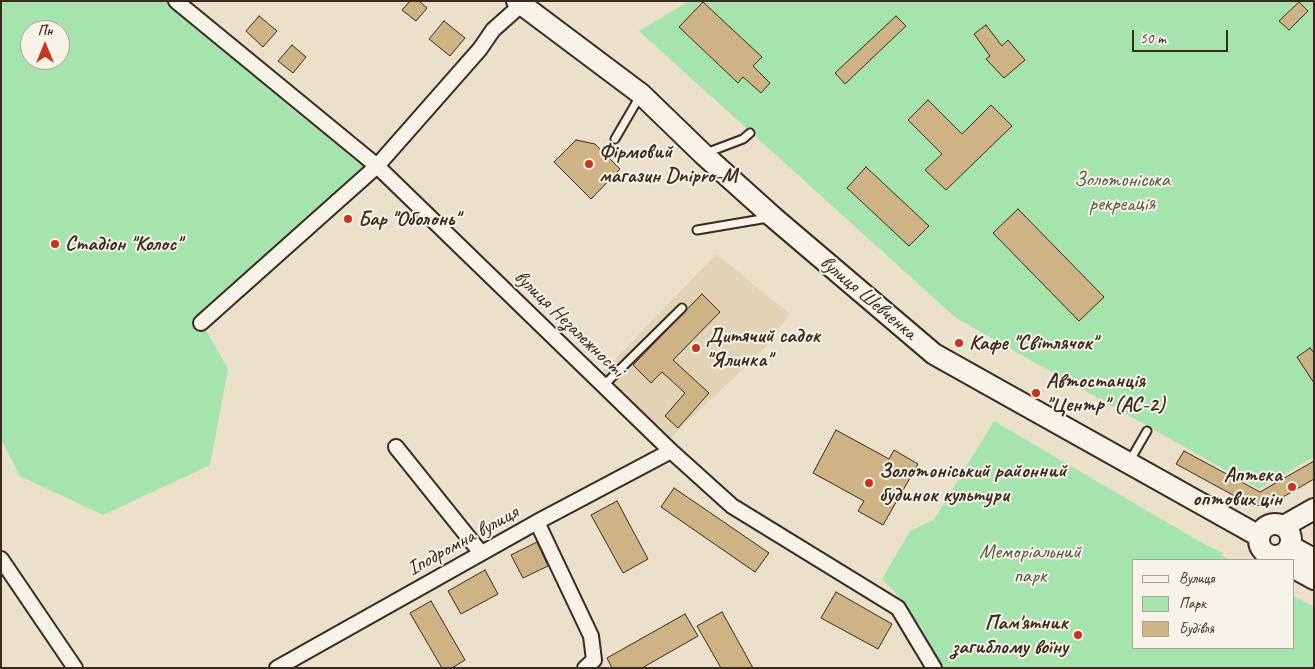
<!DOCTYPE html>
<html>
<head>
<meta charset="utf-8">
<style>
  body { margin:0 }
  #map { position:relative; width:1315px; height:669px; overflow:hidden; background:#ebe0ca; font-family:Caveat,sans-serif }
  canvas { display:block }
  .frame { position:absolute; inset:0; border:2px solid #3b2a1e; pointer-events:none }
  .legend { position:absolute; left:1132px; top:559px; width:162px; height:90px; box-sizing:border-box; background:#f7f3e8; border:1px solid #aca397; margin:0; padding:6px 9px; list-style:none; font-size:15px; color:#3b2a1e }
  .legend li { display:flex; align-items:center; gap:10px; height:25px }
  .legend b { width:25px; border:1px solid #aca397 }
  .north { position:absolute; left:20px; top:20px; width:50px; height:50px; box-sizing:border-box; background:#f7f3e8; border:1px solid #aca397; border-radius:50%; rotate:0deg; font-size:14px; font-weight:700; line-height:20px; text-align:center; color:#3b2a1e }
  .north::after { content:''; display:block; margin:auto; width:18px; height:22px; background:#c8321e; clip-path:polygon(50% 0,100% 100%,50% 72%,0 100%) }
  .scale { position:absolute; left:1132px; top:30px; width:96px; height:22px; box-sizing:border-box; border:2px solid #3b2a1e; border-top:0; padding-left:6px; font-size:15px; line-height:18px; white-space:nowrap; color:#3b2a1e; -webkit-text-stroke:4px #f7f3e8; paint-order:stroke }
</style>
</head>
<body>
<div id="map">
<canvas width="1315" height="669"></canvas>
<div class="frame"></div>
<ul class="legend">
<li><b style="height:6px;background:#f7f3e8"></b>Вулиця</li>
<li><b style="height:14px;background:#a5e4ac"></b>Парк</li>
<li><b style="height:14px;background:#ceb484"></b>Будівля</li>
</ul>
<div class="north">Пн</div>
<div class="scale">50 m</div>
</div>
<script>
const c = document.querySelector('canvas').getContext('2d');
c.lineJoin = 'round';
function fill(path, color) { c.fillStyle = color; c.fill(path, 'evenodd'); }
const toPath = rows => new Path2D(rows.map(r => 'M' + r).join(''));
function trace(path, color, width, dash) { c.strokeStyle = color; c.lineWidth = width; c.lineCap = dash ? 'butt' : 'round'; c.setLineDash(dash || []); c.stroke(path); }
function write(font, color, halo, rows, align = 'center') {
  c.font = font + ' Caveat,sans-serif'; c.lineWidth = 4; c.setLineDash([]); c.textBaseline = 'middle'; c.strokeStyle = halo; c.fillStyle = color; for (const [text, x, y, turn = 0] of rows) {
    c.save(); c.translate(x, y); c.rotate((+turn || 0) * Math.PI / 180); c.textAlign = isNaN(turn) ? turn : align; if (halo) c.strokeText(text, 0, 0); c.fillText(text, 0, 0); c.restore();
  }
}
fill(toPath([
  [716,254,790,314,764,349,668,440,600,375]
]), '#e2d3b5');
fill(toPath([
  [1,1,176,1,377,166,202,323,228,369,210,465,103,515,20,476,1,439],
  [30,30,60,30,60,60,30,60],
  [689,1,1314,1,1314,457,1259,489,956,318,639,31],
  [994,421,1202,543,1223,553,1221,555,1230,560,1134,560,1134,648,1294,648,1294,596,1314,607,1314,668,943,668,922,629,894,591,882,579,910,531,934,520]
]), '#a5e4ac');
const building = toPath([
  [410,1,419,1,427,8,416,21,402,10,410,1],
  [703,2,762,57,753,66,770,83,761,93,743,77,738,83,679,27,703,2],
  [1299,2,1308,11,1289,30,1279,21,1299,2],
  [259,16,277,31,263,47,246,31,259,16],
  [896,16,906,26,845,84,835,73,896,16],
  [444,21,465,38,450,56,429,39,444,21],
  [986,25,1002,46,1008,40,1025,60,1004,78,986,59,990,56,974,34,986,25],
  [292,45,306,57,293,73,278,61,292,45],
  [928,100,962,134,991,105,1012,126,946,190,925,170,942,154,908,120,928,100],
  [576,140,595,144,620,169,591,199,554,162,576,140],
  [866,167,929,226,909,246,847,188,866,167],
  [1018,209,1104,297,1079,321,993,233,1018,209],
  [702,294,720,312,673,360,709,393,678,428,665,416,685,393,662,372,651,383,633,365,702,294],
  [1310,348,1314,353,1314,383,1297,357,1310,348],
  [836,430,889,459,894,450,918,464,883,525,858,511,864,501,813,473,836,430],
  [1184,451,1260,492,1314,461,1314,479,1271,504,1253,506,1176,464,1184,451],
  [674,488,769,553,755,572,661,507,674,488],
  [617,501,648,559,623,573,591,515,617,501],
  [537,542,548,566,523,578,511,555,537,542],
  [485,570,498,594,461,614,448,591,485,570],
  [836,592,892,624,878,649,821,618,836,592],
  [431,601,465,660,452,668,442,668,410,613,431,601],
  [722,612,753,668,721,668,697,626,722,612],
  [685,614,698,636,642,668,612,668,607,658,685,614]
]);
fill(building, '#ceb484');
trace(building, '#3b2a1e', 1);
const service = toPath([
  [615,139,640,96],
  [706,153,743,139,750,133],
  [697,230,768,218],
  [603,386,682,308],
  [1129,462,1147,431]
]);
const minor = toPath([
  [176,1,377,166,671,451,732,506,898,608,934,668],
  [201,323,377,166,480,49,493,30,521,5],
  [396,447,481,553],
  [537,522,591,636,594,660,585,668],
  [1,559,75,668],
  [277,668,537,522,671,451]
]);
const secondary = toPath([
  [517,1,641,94,703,154,773,217,934,354,1259,536],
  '1259 540a16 16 0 1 1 32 0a16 16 0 1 1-32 0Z',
  [1284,526,1314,509],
  [1290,546,1314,559],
  [1294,568,1314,579]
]);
trace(service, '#3b2a1e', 11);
trace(minor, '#3b2a1e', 18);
trace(secondary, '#3b2a1e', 24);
trace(service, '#f7f3e8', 7);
trace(minor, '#f7f3e8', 14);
trace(secondary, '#f7f3e8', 20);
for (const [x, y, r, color] of [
  [589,164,5,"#c8321e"],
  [348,219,5,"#c8321e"],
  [55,244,5,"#c8321e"],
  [959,343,5,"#c8321e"],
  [696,348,5,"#c8321e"],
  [1036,393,5,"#c8321e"],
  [869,483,5,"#c8321e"],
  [1292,487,5,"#c8321e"],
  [1078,635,5,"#c8321e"]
]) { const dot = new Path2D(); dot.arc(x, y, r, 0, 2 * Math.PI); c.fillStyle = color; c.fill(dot); trace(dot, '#f7f3e8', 2); }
write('bold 21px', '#3b2a1e', '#f7f3e8', [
  ["Фірмовий",599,152],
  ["магазин Dnipro-M",599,176],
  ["Бар \"Оболонь\"",358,219],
  ["Стадіон \"Колос\"",65,244],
  ["Дитячий садок",706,336],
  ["\"Ялинка\"",706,360],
  ["Кафе \"Світлячок\"",969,343],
  ["Автостанція",1046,381],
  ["\"Центр\" (АС-2)",1046,405],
  ["Золотоніський районний",879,471],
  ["будинок культури",879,495],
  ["Аптека",1282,475,"right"],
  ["оптових цін",1282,499,"right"],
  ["Пам'ятник",1068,623,"right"],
  ["загиблому воїну",1068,647,"right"]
], 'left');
write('21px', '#565842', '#f7f3e8', [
  ["Золотоніська",1122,180],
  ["рекреація",1122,204],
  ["Меморіальний",1030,552],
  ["парк",1030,576]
]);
write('21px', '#3b2a1e', '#f7f3e8', [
  ["вулиця Шевченка",868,298,40],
  ["вулиця Незалежності",569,324,44],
  ["Іподромна вулиця",463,541,-29]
]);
</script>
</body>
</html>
